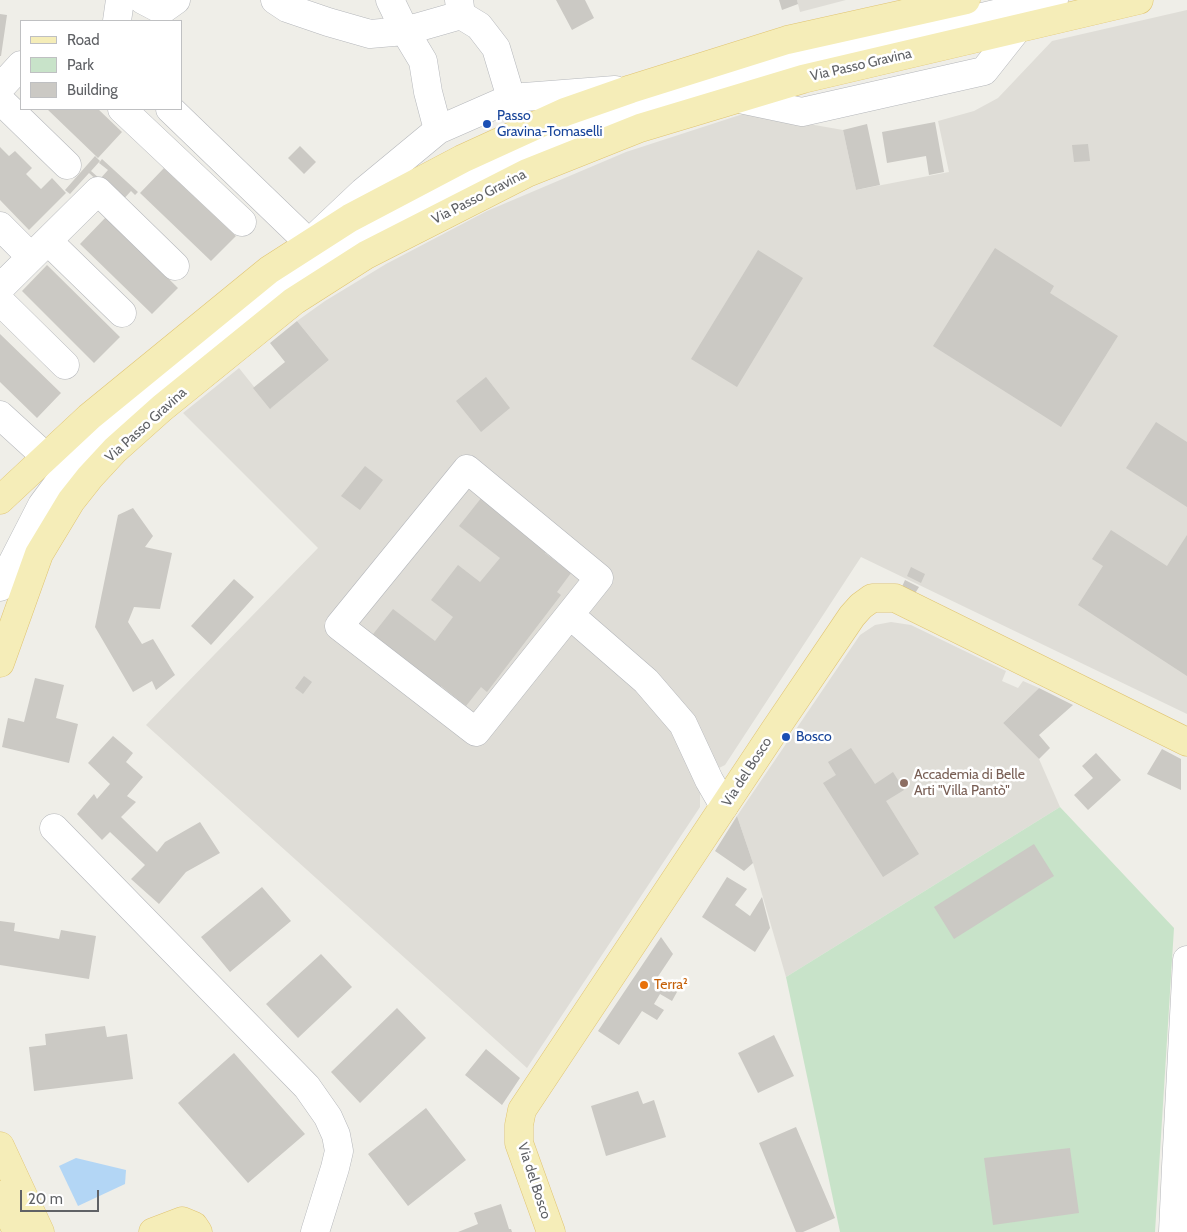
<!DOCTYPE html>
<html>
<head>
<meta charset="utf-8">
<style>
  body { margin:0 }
  #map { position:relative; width:1187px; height:1232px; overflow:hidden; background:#efeee8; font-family:Cabin,sans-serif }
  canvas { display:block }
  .legend { position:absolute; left:20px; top:20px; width:162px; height:90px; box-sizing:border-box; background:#fff; border:1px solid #bfc0c2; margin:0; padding:6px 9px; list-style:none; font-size:15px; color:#606266 }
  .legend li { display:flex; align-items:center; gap:10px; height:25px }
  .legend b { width:25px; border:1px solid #bfc0c2 }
  .scale { position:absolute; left:20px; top:1190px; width:79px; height:22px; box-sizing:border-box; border:2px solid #606266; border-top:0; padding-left:6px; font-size:15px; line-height:18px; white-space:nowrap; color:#606266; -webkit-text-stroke:4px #fff; paint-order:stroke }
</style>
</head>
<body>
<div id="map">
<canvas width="1187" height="1232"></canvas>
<ul class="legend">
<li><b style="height:6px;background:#f5edb8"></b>Road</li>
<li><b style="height:14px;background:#c8e3c9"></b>Park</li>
<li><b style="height:14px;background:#cbc9c4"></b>Building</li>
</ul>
<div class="scale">20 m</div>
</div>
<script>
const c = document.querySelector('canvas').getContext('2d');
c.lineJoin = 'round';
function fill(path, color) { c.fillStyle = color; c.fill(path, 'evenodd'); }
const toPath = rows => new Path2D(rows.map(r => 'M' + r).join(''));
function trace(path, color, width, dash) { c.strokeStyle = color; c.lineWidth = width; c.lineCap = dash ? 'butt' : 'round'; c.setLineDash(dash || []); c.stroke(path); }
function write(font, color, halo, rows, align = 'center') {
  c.font = font + ' Cabin,sans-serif'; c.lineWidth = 5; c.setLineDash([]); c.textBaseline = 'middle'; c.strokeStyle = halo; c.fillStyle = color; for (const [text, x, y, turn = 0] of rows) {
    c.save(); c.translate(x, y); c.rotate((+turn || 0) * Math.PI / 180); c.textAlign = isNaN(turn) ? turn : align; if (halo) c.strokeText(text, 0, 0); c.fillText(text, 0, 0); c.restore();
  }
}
fill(toPath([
  [797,0,846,0,800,12],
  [1187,10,1187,714,861,557,725,765,717,769,709,780,700,795,700,807,527,1068,146,725,318,548,183,413,239,368,271,408,329,360,297,321,325,301,386,264,487,211,626,152,746,113,843,130,856,190,949,172,938,121,974,111,998,98,1052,41],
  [891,622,911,625,1006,671,1002,681,1018,688,1023,681,1039,688,1003,723,1039,759,1060,807,786,977,753,863,737,816,860,635,875,625]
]), '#dfddd7');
fill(toPath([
  [1060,807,1174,928,1155,1232,840,1232,786,977]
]), '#c8e3c9');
fill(toPath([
  [76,1158,126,1170,125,1184,78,1206,59,1166]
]), '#b3d6f5');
fill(toPath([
  [556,0,585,0,594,18,572,30],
  [779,0,797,0,798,4,782,10],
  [0,14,7,15,1,56,0,56],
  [47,109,98,109,122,132,98,158],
  [935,122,944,172,929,175,926,156,887,163,882,132],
  [867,124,880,185,856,190,843,130],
  [1088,144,1090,161,1074,162,1072,145],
  [300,146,316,162,304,174,288,158],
  [0,147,9,156,15,151,32,168,26,174,41,189,52,178,66,193,29,230,0,200],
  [95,156,100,161,91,171,100,179,108,170,99,163,102,159,138,192,135,195,131,191,121,202,89,173,70,194,65,190],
  [164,168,236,236,211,261,140,193],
  [106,217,178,288,152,314,80,244],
  [995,248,1054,286,1050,293,1118,336,1061,427,933,346],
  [758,250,803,278,737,387,691,359],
  [47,265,120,337,94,363,22,291],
  [297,321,329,360,270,409,253,388,285,362,270,343],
  [0,334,61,393,37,418,0,382],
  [486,377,510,408,481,432,456,401],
  [1156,422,1187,442,1187,507,1126,468],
  [365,466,383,480,360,510,341,496],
  [482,497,548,549,545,553,571,573,557,592,561,595,487,692,481,687,466,706,441,686,437,691,370,638,393,609,435,641,453,617,431,600,458,565,480,582,500,558,459,526],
  [133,508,153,536,145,547,172,553,160,609,134,607,128,622,142,644,153,639,175,675,156,690,152,681,133,692,95,627,118,515],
  [1111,530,1167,566,1187,535,1187,676,1078,605,1103,566,1092,559],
  [911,567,925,574,921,583,907,576],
  [234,579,254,597,211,645,191,626],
  [905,580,919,587,914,595,901,589],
  [304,676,312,682,303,694,295,688],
  [35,678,64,685,56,718,78,724,69,763,2,747,8,718,24,722],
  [1039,688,1073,705,1039,735,1050,748,1039,759,1003,723],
  [113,736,133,753,126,762,143,777,127,796,136,802,121,817,157,852,165,842,200,822,220,853,186,872,159,904,131,879,145,865,110,832,102,840,77,814,94,794,97,799,110,784,88,763],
  [851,748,875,784,893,772,904,790,886,801,919,854,883,877,823,783,836,775,828,762],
  [1162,749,1181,759,1181,790,1147,774],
  [1096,753,1121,780,1088,810,1074,795,1093,778,1082,766],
  [737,816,753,863,744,871,715,851],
  [1034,844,1054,876,954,939,934,907],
  [727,877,747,889,735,905,750,916,762,897,770,928,755,952,702,917],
  [262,887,291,921,230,972,201,937],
  [0,921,15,923,14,931,59,939,61,930,96,936,89,979,0,965],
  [661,937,673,954,657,978,677,992,672,1001,660,994,654,1004,664,1010,657,1020,642,1011,619,1045,598,1031],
  [321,954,352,987,298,1038,266,1004],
  [397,1008,426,1038,360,1103,331,1072],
  [105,1026,107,1037,127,1034,133,1079,34,1091,29,1047,46,1045,45,1034],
  [774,1035,794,1076,758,1093,738,1053],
  [486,1049,520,1078,502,1105,465,1075],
  [234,1053,305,1134,248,1183,178,1103],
  [638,1091,643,1104,654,1100,666,1137,606,1156,591,1106],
  [426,1108,466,1160,408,1206,368,1154],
  [796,1127,835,1218,803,1232,796,1232,759,1143],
  [1070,1148,1079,1213,993,1225,984,1158],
  [501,1204,509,1229,511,1229,512,1232,458,1232,478,1224,474,1213]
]), '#cbc9c4');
const minor = toPath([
  [143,0,162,10,176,0],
  [390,0,405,31,461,15,459,0],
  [461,15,479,26,496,48,511,98],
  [117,21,120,0],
  [0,88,21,65],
  [735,98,802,112,984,71,1018,28],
  [0,100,67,165],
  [122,109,242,222],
  [170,109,309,243,363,192,438,130,428,92,423,61,405,31,370,34,328,22,287,8,275,0],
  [438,130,511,98,615,90],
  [0,226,31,257],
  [48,241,122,313],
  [0,288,98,191,175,266],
  [0,301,65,365],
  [0,415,46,457],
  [467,469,599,578,476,732,339,626,467,469],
  [0,587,42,505,74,462,217,340,283,287,353,242,465,183,520,157,633,112,796,61,1054,0],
  [570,615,646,681,683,724,709,780,724,806],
  [54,828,307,1087,328,1117,336,1135,339,1151,335,1168,315,1232],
  [1187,960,1176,1167,1187,1172],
  [1173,1232,1176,1167]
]);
const major = toPath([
  [0,500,89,417,269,270,350,218,462,159,565,112,631,89,787,40,966,0],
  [0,663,39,554,71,501,90,477,115,450,162,408,294,301,366,255,527,173,640,128,803,79,1139,0],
  [0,1146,40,1232],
  [0,1195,17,1232],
  [153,1232,182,1221,194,1226,198,1232],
  [551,1232,519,1143,519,1125,522,1110,774,731,852,616,861,606,872,598,895,598,1187,742]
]);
trace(minor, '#b5b7bb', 29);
trace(major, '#e0c471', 29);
trace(minor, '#fff', 28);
trace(major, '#f5edb8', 28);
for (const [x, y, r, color] of [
  [487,124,5,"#1a4fb4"],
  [786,737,5,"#1a4fb4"],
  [904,783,5,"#8d6e63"],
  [644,985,5,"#e8710a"]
]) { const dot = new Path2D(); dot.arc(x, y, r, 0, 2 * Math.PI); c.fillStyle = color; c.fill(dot); trace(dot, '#fff', 2); }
write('14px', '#606266', '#fff', [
  ["Via Passo Gravina",861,65,-13],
  ["Via Passo Gravina",479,197,-27],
  ["Via Passo Gravina",146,425,-42],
  ["Via del Bosco",747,772,-57],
  ["Via del Bosco",534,1181,72]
]);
write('14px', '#164399', '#fff', [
  ["Passo",497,116],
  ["Gravina-Tomaselli",497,132],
  ["Bosco",796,737]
], 'left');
write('14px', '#785e54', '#fff', [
  ["Accademia di Belle",914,775],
  ["Arti \"Villa Pantò\"",914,791]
], 'left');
write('14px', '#c56008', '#fff', [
  ["Terra²",654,985]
], 'left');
</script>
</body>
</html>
